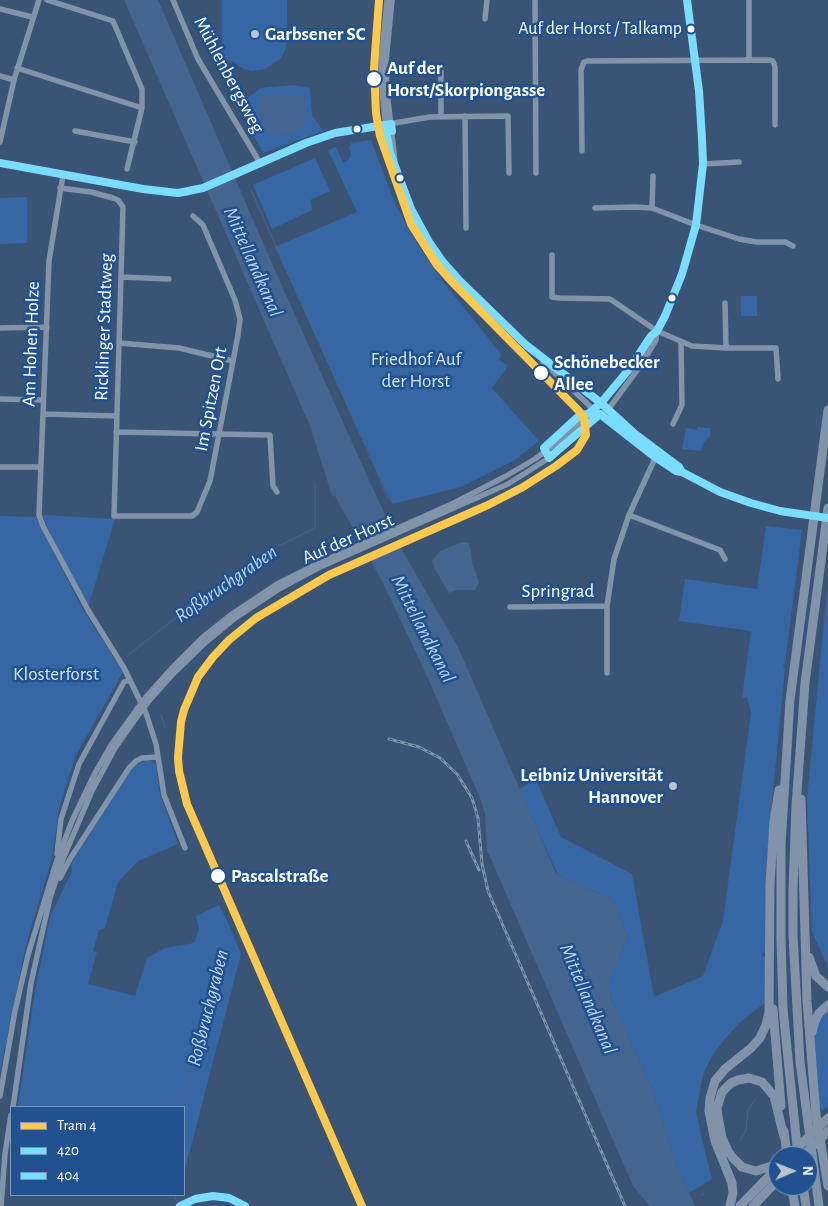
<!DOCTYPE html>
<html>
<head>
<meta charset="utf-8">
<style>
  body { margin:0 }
  #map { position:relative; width:828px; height:1206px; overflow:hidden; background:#3a5476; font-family:"Alegreya Sans",sans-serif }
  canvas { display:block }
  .legend { position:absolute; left:10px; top:1106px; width:175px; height:90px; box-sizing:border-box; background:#21518e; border:1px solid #7a97bb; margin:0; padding:6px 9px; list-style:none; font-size:15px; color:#fff }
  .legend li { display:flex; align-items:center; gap:10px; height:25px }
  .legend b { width:25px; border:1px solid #7a97bb }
  .north { position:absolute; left:768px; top:1146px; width:50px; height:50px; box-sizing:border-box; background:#21518e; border:1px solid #7a97bb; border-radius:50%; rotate:89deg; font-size:14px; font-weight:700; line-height:20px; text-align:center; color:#fff }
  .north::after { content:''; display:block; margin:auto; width:18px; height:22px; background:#bac3cf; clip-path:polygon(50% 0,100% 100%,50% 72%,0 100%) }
</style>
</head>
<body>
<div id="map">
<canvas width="828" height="1206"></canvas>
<ul class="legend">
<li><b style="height:6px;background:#fdc94d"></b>Tram 4</li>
<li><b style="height:6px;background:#7addff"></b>420</li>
<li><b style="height:6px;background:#7addff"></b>404</li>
</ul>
<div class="north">N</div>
</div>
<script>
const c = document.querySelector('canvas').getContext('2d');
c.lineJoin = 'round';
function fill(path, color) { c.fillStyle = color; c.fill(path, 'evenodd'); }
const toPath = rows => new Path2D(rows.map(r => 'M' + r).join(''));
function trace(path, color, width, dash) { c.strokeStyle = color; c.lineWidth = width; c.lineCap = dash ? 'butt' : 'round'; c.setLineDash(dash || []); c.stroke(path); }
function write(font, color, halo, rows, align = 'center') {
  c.font = font + ' "Alegreya Sans",sans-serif'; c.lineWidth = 5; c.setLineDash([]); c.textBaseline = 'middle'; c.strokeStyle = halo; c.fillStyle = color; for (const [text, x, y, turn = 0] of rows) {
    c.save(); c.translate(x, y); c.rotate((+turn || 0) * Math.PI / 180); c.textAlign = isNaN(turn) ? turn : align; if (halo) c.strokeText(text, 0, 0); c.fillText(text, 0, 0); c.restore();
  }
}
fill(toPath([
  [222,0,287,0,287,41,285,50,280,59,265,69,252,71,244,69,232,61,222,60],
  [294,85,310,88,312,115,323,131,263,153,250,129,261,123,246,99,261,88],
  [371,140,396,206,418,245,444,283,501,354,499,360,508,366,492,388,539,441,515,460,461,487,392,504,275,247,357,212,328,150,336,147,343,163,348,160,351,155,349,148,351,143],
  [315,158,330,191,310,200,312,210,272,229,253,185],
  [27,197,27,243,0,244,0,198],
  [741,296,757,296,757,316,741,316],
  [697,427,710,428,710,436,703,443,701,451,682,449,686,428,697,430],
  [42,515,115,519,87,610],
  [0,516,36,517,82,608,123,672,75,757,59,808,52,858,26,945,0,1072],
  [766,526,802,530,785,664,784,664,783,667,785,668,769,834,766,877,765,952,762,953,762,956,765,957,767,1001,739,1023,724,1040,712,1056,703,1074,696,1112,702,1139,712,1179,689,1193,677,1166,653,1091,611,998,609,986,611,977,628,937,613,900,558,875,519,789,536,780,561,837,632,874,654,997,703,976,723,921,751,713,747,697,742,698,751,631,679,621,685,579,757,589],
  [827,590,828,590,828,967,812,932,807,799],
  [147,761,151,761,156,765,160,795,178,844,138,861,118,882,105,928,99,930,93,951,97,952,88,984,135,996,147,958,165,948,194,943,199,929,196,916,219,905,226,918,241,954,184,1173,184,1107,18,1107,35,991,50,917,72,871,71,864,127,775,134,765],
  [828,1008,828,1102,827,1106,822,1111,821,1108,819,1108,813,1037,816,1022]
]), '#3667a4');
fill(toPath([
  [124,0,158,0,273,266,373,489,402,550,458,647,556,873,558,875,613,900,628,937,611,977,609,986,611,998,653,1091,677,1166,695,1206,650,1206,633,1186,487,850,485,813,480,798,426,674,383,583,335,496,332,496,310,426],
  [273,94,303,95,306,102,306,112,303,123,297,132,272,136,266,130,265,121,257,108,257,103,264,95],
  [462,542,469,543,471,551,472,563,479,582,475,590,456,590,449,593,435,569,432,561,440,551]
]), '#446590');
fill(toPath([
  [391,522,403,545,368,561,354,538]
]), '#3a5476');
trace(toPath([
  [251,190,370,457,367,459],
  [371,458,388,499],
  [127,656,220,583,263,554,315,528,315,482],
  [161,715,165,728],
  [235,908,238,906],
  [182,1107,213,988,213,981,217,974,226,938,226,929,220,913,223,912],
  [740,1140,746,1131,748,1110,755,1100],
  [174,1195,179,1206],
  [701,1196,704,1193]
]), '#446590', 1);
trace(toPath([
  [47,0,113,21,142,89,142,108,127,169],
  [173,0,198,59,260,163],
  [387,0,381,63,382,92,387,137,390,153,405,195,429,242,443,262,458,279,526,345,595,398,635,434,679,467,682,472],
  [392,0,386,62,387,91,395,161],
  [535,0,536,173],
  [749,0,749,60],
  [0,9,32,17],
  [485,19,487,0],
  [17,68,142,108],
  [0,76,14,80],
  [441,116,441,68],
  [465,116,466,228],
  [75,131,135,142],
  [0,142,14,80,39,0],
  [582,151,581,70,584,62,587,61,770,60,773,61,775,67,775,125],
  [0,163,143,189,167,193,187,193,203,188,306,143,335,133,430,117,508,116,509,173],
  [703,164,739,162],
  [63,175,49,261,39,515,43,526,88,610,124,668,146,713,156,744,164,795,185,848],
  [60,188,91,192,113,198,118,200,123,207,114,516,192,516,197,512,210,481,238,335,240,319,235,300,203,225,193,216],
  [595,208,635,207,652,208,696,225,739,239,756,242,785,242,793,246],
  [652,208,653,176],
  [552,255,552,297,560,298,610,299,657,331,692,346,726,348,776,348,778,379],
  [121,277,169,279],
  [725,303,726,348],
  [0,328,47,327],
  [119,343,179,348,233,361],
  [543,362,593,409,655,457,676,471,682,472,703,483,736,498,765,508,801,515],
  [0,399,43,400],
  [43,414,116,416],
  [673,424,682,405,681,343],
  [116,432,270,435,273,486,277,492],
  [0,467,41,467],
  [629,515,720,550,725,559],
  [510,607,607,606],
  [607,673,607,606,614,559,629,515,657,454],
  [146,697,171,669,202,638,232,614,277,584,317,564,454,503,506,476,535,459,559,441,604,401,630,368,651,336,657,331,671,303,687,259,697,214,703,164,701,116,687,0],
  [148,702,173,674,206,642,234,619,279,589,318,568,508,484,549,458,610,407,641,365,656,340,657,331],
  [57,854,61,819,79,764,124,682,130,680],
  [60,878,70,859,129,768,136,761,142,758,158,757],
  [0,1096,15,1011,28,955,56,863,72,821,95,773,111,745,137,709],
  [13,1107,31,983,50,898,63,859,92,791,115,748,139,714],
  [1,1206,5,1154,11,1115],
  [180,1206,195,1199,213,1196,229,1198,245,1206]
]), '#8194a9', 5.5);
trace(toPath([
  [801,799,807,1001,816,1115,828,1186],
  [809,957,816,976,828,987],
  [773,1009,781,1106],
  [812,1032,815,1021,819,1013,828,1005],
  [784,1131,787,1156],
  [798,1156,783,1009,781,938,781,845,790,700,828,410],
  [778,1164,756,1171,742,1167,733,1158,728,1151,722,1138,718,1116,717,1108,722,1092,731,1083,738,1080,749,1078,762,1082,774,1096,784,1137],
  [791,1186,795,1206],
  [803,1186,806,1206],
  [730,1206,733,1193,732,1183,715,1141,709,1111,710,1098,715,1081,725,1069,751,1048,760,1038,766,1025,769,1012,770,884,774,821,779,790],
  [740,1206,778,1167],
  [753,1206,778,1180],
  [819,1206,800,1062,793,936,793,888,796,806,805,683,828,508]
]), '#8193a9', 9);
const rail = toPath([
  [389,739,419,747,440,758,457,774,472,798,478,818,482,864,488,891,625,1206],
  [466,841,479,870]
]);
trace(rail, '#8193a9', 3);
trace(rail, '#21518e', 1, [4]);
trace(toPath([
  [801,515,828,518],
  [137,709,146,697],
  [139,714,148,702]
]), '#8194a9', 5.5);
trace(toPath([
  [789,1156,828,1118],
  [803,1156,828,1131]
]), '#8193a9', 9);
trace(toPath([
  [385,125,390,153,411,209,429,242,443,262,458,279,526,345,601,403,630,368,651,336,657,331,665,316,682,274,696,225,703,164,702,139,699,91,687,0],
  [0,163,143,189,178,193,203,188,306,143,335,133,391,124,392,131],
  [180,1206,195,1199,213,1196,229,1198,245,1206]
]), '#7addff', 8);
trace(toPath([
  [601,403,635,434,679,467,682,472,676,471,655,457,600,414,549,458,544,448,580,415,588,414,601,403],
  [682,472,720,492,751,503,780,511,828,518]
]), '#7addff', 8);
trace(toPath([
  [362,1206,187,804,179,771,178,757,181,722,184,710,198,677,213,657,229,640,256,618,329,575,488,505,523,487,556,466,577,450,586,435,584,418,579,411,454,284,437,265,411,224,380,136,376,113,374,68,379,0]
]), '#fdc94d', 8);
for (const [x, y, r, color] of [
  [691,29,4.5,"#fff"],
  [255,34,5,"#bac3cf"],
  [374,79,8,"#fff"],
  [357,129,4.5,"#fff"],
  [400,178,4.5,"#fff"],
  [672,298,4.5,"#fff"],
  [541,373,8,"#fff"],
  [673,786,5,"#bac3cf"],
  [218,876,8,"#fff"]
]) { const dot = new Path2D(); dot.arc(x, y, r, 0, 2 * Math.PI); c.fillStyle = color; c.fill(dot); trace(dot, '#21518e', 2); }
write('18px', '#fff', '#21518e', [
  ["Auf der Horst / Talkamp",682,29]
], 'right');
write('bold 19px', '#fff', '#21518e', [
  ["Garbsener SC",265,34],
  ["Leibniz Universität",663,775,"right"],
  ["Hannover",663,797,"right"]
], 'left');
write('bold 19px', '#fff', '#21518e', [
  ["Auf der",387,68],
  ["Horst/Skorpiongasse",387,90],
  ["Schönebecker",554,362],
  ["Allee",554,384],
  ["Pascalstraße",231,876]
], 'left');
write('19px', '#fff', '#21518e', [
  ["Mühlenbergsweg",229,75,62],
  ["Ricklinger Stadtweg",104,327,-88],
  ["Am Hohen Holze",31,344,-88],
  ["Im Spitzen Ort",211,399,-79],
  ["Auf der Horst",348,539,-24],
  ["Springrad",558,591]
]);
write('19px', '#d5e5f9', '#21518e', [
  ["Friedhof Auf",416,359],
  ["der Horst",416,381],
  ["Klosterforst",56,674]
]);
write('italic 20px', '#bcd5f3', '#21518e', [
  ["Mittellandkanal",253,262,66],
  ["Roßbruchgraben",226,584,-35],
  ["Mittellandkanal",423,629,63],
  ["Mittellandkanal",588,999,67],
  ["Roßbruchgraben",208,1008,-76]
]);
</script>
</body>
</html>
